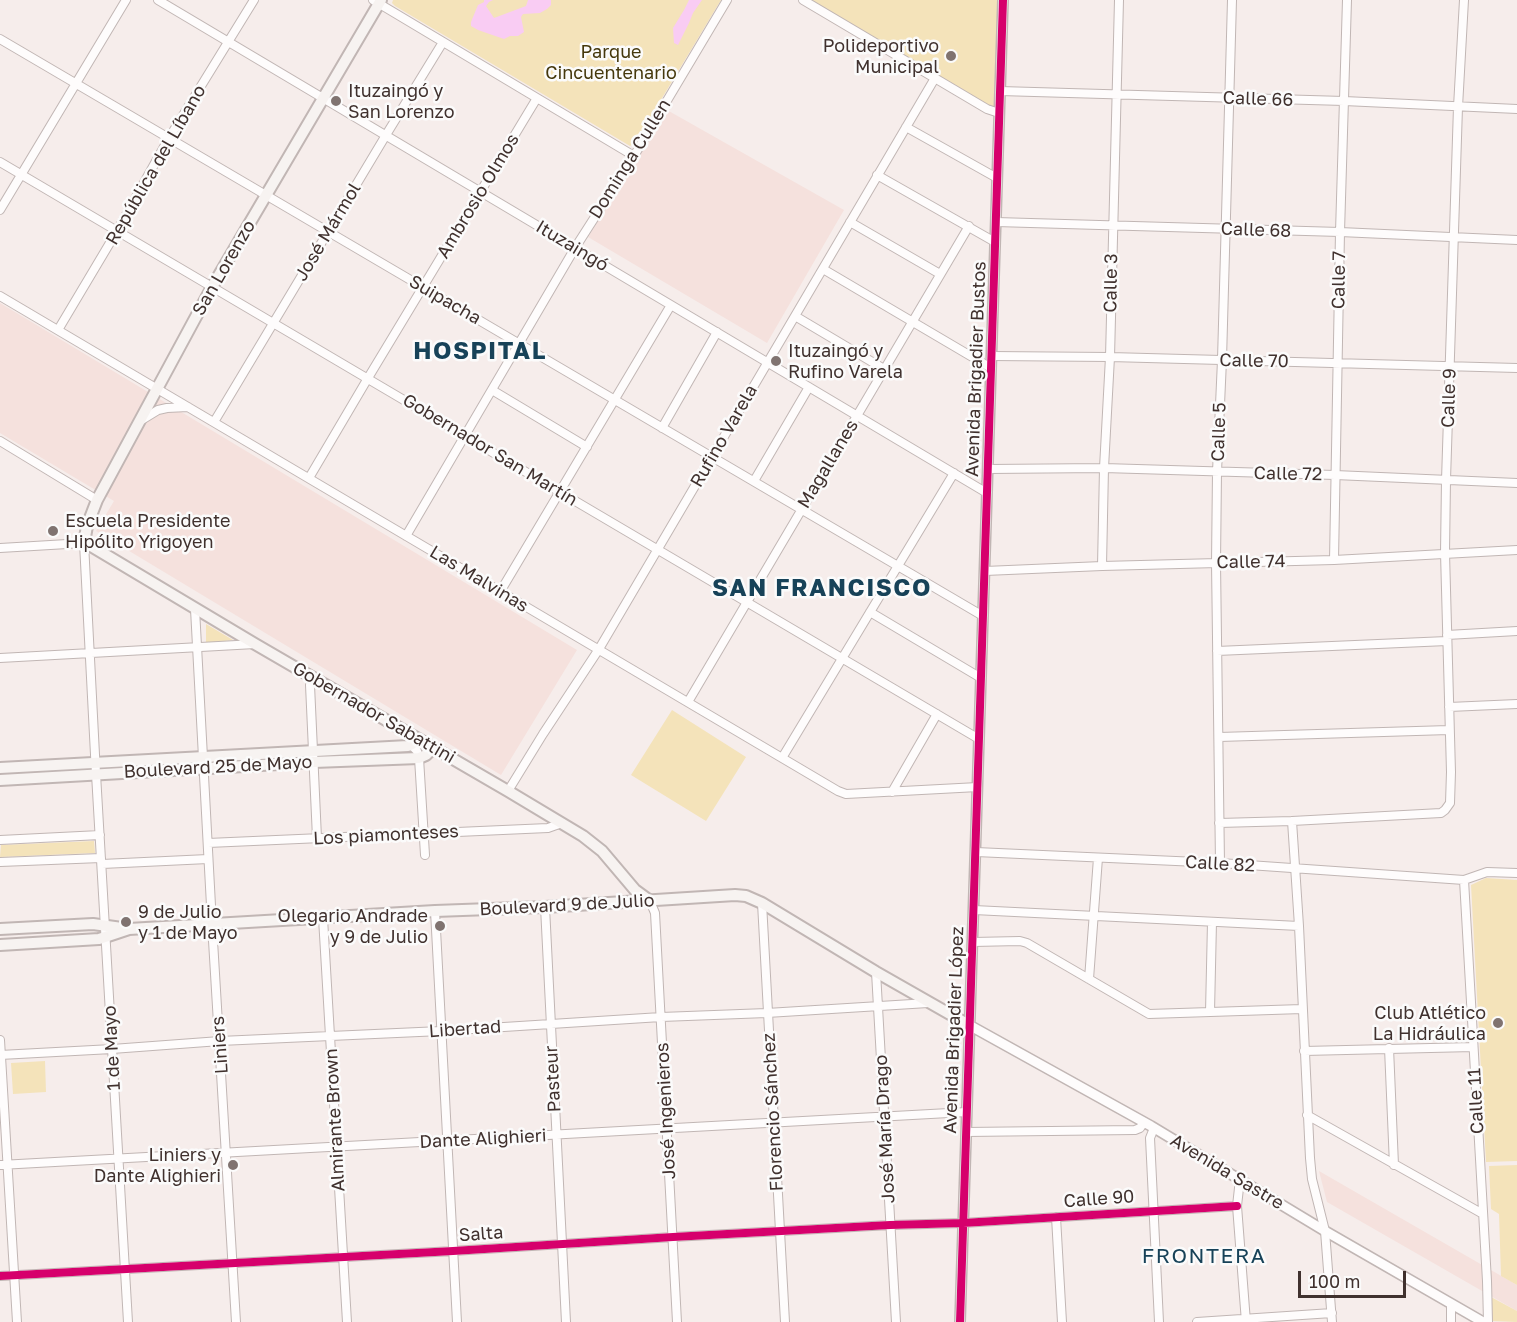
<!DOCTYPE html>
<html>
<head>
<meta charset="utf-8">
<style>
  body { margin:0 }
  #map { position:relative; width:1517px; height:1322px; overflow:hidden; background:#f6edeb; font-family:"Golos Text",sans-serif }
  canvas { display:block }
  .scale { position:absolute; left:1298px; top:1271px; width:108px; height:27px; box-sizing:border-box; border:3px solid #40312e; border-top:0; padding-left:8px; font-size:18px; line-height:21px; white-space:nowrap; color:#40312e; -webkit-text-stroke:4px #fbfbfb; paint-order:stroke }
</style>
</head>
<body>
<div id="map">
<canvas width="1517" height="1322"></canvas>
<div class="scale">100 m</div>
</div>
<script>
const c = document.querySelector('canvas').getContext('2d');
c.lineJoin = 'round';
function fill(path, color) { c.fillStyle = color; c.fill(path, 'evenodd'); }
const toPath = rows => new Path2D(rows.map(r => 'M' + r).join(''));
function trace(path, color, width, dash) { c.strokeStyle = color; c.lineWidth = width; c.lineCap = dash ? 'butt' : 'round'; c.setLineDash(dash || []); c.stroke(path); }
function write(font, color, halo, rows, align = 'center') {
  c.font = font + ' "Golos Text",sans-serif'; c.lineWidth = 5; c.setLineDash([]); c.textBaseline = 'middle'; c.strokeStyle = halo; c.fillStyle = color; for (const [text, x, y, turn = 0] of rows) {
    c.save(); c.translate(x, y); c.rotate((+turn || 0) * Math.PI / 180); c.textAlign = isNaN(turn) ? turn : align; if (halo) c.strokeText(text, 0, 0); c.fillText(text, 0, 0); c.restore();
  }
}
fill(toPath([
  [667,110,844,210,767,343,588,237],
  [0,303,577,650,501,775,96,531,114,501,0,433],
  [1319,1171,1517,1285,1517,1311,1327,1202]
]), '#f5e1dd');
fill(toPath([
  [393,0,721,0,635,143,630,146,395,6,392,3],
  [804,0,1002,0,999,113],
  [206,624,233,640,206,643],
  [672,710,746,757,706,821,631,775],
  [94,841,95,853,0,857,1,845],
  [1486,878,1517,880,1517,1161,1486,1162,1471,885],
  [45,1061,46,1092,13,1094,11,1063],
  [1517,1165,1517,1285,1501,1276,1499,1214,1491,1209,1489,1166],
  [1491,1297,1517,1311,1517,1322,1492,1321]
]), '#f4e3ba');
fill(toPath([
  [484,0,493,0,489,2,486,6,494,18,526,6,528,0,551,0,551,5,547,9,540,13,523,14,521,17,524,32,518,36,510,36,504,39,478,30,471,26,471,22,478,5,484,2],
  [689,0,702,0,693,13,689,23,678,45,674,43,673,28,684,10]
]), '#f9ccf3');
const minor = toPath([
  [158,0,987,493],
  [373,0,634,156],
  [803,0,987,109,999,113],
  [0,39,983,616],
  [1000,91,1344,101,1517,109],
  [906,127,997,178],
  [0,162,979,739],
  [877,175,995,242],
  [0,210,126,0],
  [850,222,940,274],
  [996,222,1340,232,1517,240],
  [823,269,991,368],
  [0,296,838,791,846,794,978,787],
  [795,316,884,369],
  [58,330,117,231,169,138,254,0],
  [991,356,1110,357,1517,368],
  [492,390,587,447],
  [140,421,158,410,167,408,188,407],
  [214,422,386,135,443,42],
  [662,428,717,332],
  [0,441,97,500],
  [988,469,1104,468,1335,475,1517,483],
  [309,478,368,378,537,98],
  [754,481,809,387],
  [406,536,575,248,634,156,727,0],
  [0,548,84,543,96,774,128,1322],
  [1334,560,1340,232,1347,0],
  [1102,566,1104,468,1110,357,1119,0],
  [985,571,1102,566,1334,560,1517,550],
  [500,592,671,305],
  [195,609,212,924,236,1322],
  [870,612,981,678],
  [1447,635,1517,631],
  [1217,651,1447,641],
  [0,658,255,644],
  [312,678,310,685,317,838],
  [688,702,969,226],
  [1449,707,1517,704],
  [1219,737,1449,730],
  [411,745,417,751,419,758,425,855],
  [782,758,954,473],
  [508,791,543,734,599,649,935,78],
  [892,792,937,714],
  [1292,821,1299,926,1310,1158,1312,1179,1325,1231,1332,1322],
  [1219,823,1292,821,1441,813,1445,810,1450,803,1451,772,1445,553,1446,480,1458,107,1464,0],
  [0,840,100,835],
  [208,843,548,828,562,823],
  [976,852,1220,863,1464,880,1487,872,1517,873],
  [0,862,101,858],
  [1220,863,1216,563,1217,472,1222,360,1232,0],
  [102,864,208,859],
  [1464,880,1487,1281,1488,1322],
  [650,901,655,913,677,1322],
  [762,903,785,1322],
  [545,907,566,1322],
  [974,910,1299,926],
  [435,911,457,1322],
  [323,918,347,1322],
  [973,942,1020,941,1027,943,1149,1014,1302,1009],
  [876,972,896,1322],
  [1089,979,1098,858],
  [1210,1012,1212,922],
  [0,1040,17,1322],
  [1389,1048,1394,1165],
  [1304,1051,1473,1047],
  [0,1055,112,1049,220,1041,441,1031,661,1017,767,1013,928,1003],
  [1307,1115,1483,1214],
  [1154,1128,1150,1138,1159,1322],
  [966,1132,1135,1130,1140,1128,1144,1122],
  [0,1165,967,1112],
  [1240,1179,1237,1206,1246,1322],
  [1056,1217,1062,1322],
  [0,1276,453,1251,673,1237,890,1225,963,1223,1237,1206],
  [1451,1304,1451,1322],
  [1197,1322,1332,1313]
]);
const tertiary = toPath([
  [969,1025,1151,1126,1325,1231,1483,1322],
  [960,1322,1003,0]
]);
const secondary = toPath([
  [381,0,212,287,97,500,87,526,84,543,91,546,255,644,508,791,583,836,602,851,635,890,650,901],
  [0,768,408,746,412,744,417,738],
  [0,780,314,762,419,758,426,755,433,748],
  [0,929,93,924,129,929,435,911,545,907,735,895,746,896,762,903,876,972,969,1025],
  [0,945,99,939,129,929]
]);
trace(minor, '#c1b6b4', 10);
trace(tertiary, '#c1b6b4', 12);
trace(secondary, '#c1b6b4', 14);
trace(minor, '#fefcfc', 8);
trace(tertiary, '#fefcfc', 9);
trace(secondary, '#f7f3f1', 10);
trace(toPath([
  [0,1276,453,1251,673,1237,890,1225,963,1223,1237,1206],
  [960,1322,1003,0]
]), '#d6006c', 8);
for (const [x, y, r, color] of [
  [951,56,6,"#807370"],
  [336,101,6,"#807370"],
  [776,361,6,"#807370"],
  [53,531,6,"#807370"],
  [126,922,6,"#807370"],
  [440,926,6,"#807370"],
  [1498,1023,6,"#807370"],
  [233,1165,6,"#807370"]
]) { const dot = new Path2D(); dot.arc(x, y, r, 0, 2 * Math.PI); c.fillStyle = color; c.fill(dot); trace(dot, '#fbfbfb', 2); }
write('18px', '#40312e', '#fbfbfb', [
  ["Polideportivo",939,46],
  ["Municipal",939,67],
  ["Ituzaingó y",348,91,"left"],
  ["San Lorenzo",348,112,"left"],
  ["Ituzaingó y",788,351,"left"],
  ["Rufino Varela",788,372,"left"],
  ["Escuela Presidente",65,521,"left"],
  ["Hipólito Yrigoyen",65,542,"left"],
  ["9 de Julio",138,912,"left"],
  ["y 1 de Mayo",138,933,"left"],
  ["Olegario Andrade",428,916],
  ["y 9 de Julio",428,937],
  ["Club Atlético",1486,1013],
  ["La Hidráulica",1486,1034],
  ["Liniers y",221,1155],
  ["Dante Alighieri",221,1176]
], 'right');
write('18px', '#45380c', '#fbfbfb', [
  ["Parque",611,52],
  ["Cincuentenario",611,73]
]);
write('18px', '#40312e', '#fbfbfb', [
  ["Calle 66",1258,99,2],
  ["Dominga Cullen",630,159,-58],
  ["República del Líbano",156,165,-60],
  ["Ambrosio Olmos",478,196,-59],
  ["Calle 68",1256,230,2],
  ["José Mármol",328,232,-59],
  ["Ituzaingó",572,246,31],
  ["San Lorenzo",224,268,-60],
  ["Calle 7",1339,280,-89],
  ["Calle 3",1111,283,-89],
  ["Suipacha",445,300,30],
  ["Calle 70",1254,361,1],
  ["Avenida Brigadier Bustos",976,369,-88],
  ["Calle 9",1449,398,-88],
  ["Calle 5",1219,432,-88],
  ["Rufino Varela",724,436,-60],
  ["Gobernador San Martín",490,450,31],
  ["Magallanes",828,464,-59],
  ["Calle 72",1288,474,1],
  ["Calle 74",1251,562,-1],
  ["Las Malvinas",479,579,31],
  ["Gobernador Sabattini",374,713,30],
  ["Boulevard 25 de Mayo",218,767,-3],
  ["Los piamonteses",386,835,-3],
  ["Calle 82",1220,864,3],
  ["Boulevard 9 de Julio",567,905,-3],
  ["Libertad",465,1029,-4],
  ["Avenida Brigadier López",954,1030,-88],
  ["Liniers",220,1045,-94],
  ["1 de Mayo",112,1048,-93],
  ["Pasteur",553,1079,-93],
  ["Calle 11",1476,1101,-93],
  ["José Ingenieros",666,1111,-93],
  ["Florencio Sánchez",773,1112,-93],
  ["Almirante Brown",335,1120,-93],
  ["José María Drago",885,1129,-93],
  ["Dante Alighieri",483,1139,-3],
  ["Avenida Sastre",1227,1172,31],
  ["Calle 90",1099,1199,-4],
  ["Salta",481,1234,-4]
]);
c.letterSpacing = '1.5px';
write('21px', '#174258', '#fbfbfb', [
  ["FRONTERA",1204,1256]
]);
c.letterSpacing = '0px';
c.letterSpacing = '1.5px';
write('bold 24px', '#174258', '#fbfbfb', [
  ["HOSPITAL",480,351],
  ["SAN FRANCISCO",822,588]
]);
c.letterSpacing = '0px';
</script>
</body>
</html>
